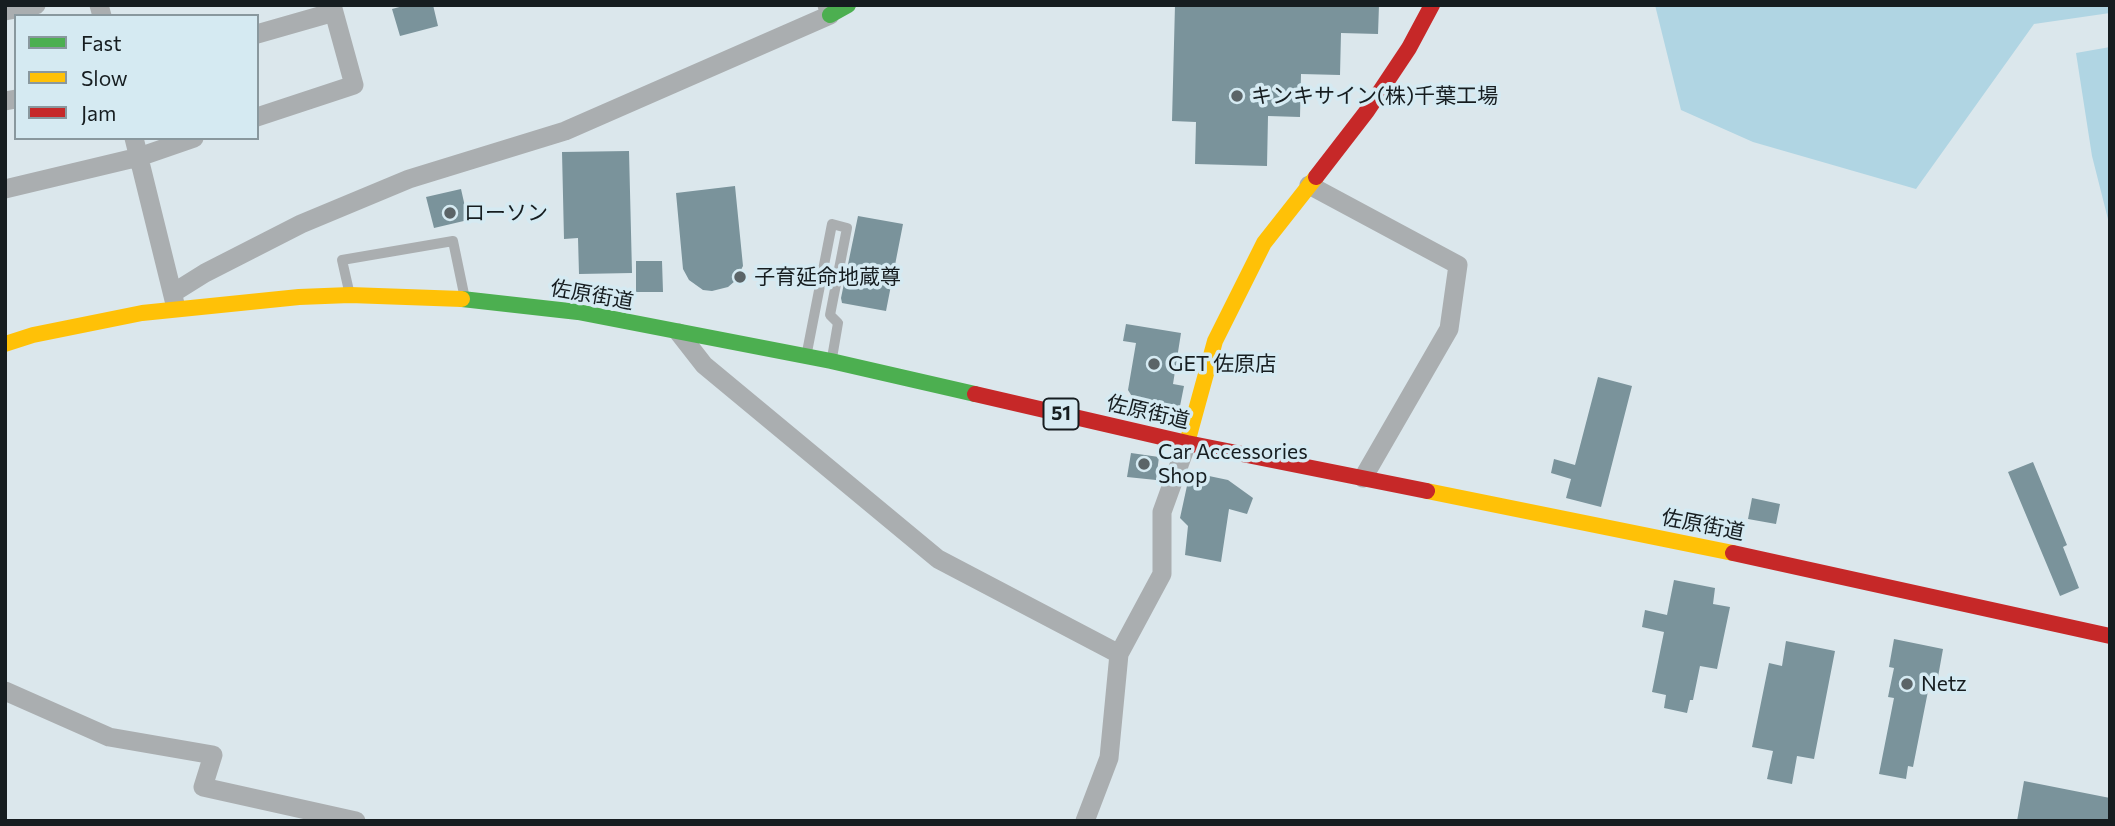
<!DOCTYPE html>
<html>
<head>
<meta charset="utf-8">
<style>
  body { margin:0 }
  #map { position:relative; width:2115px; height:826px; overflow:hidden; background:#dbe7ec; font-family:Commissioner,sans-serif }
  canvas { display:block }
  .frame { position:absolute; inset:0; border:7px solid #161d20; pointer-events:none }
  .legend { position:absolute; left:14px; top:14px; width:245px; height:126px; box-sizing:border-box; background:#d5eaf2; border:2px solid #89989e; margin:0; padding:9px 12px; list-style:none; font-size:21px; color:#161d20 }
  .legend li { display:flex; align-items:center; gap:14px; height:35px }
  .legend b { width:35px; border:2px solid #89989e }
</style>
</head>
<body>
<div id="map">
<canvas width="2115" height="826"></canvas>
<div class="frame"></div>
<ul class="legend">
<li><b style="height:9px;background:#4caf50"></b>Fast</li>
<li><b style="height:9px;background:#ffc107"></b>Slow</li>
<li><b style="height:9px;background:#c62828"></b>Jam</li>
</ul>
</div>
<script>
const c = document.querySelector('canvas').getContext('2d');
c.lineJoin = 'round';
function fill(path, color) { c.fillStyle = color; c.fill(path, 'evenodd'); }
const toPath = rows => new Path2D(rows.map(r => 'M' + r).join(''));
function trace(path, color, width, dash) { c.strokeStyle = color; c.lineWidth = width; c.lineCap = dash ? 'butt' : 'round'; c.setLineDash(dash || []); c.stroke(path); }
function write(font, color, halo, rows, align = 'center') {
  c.font = font + ' Commissioner,"Noto Sans JP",sans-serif'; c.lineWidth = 7; c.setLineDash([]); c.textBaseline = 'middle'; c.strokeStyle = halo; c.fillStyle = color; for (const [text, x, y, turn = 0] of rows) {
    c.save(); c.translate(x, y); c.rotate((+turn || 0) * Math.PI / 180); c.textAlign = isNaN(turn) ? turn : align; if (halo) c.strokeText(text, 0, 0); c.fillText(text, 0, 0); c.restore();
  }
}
fill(toPath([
  [1655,5,2110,5,2110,13,2034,24,1916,189,1753,142,1681,110],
  [2110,47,2110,227,2092,156,2076,53]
]), '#b0d5e3');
fill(toPath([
  [407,5,433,5,438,26,400,36,392,9],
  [1175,5,1379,5,1378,34,1341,33,1340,75,1301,74,1300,117,1268,116,1267,166,1195,164,1196,122,1172,121],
  [629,151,632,273,579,274,578,238,564,239,562,152],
  [735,186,743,266,735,281,728,287,712,291,703,290,689,280,683,269,676,193],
  [461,189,468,220,434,228,426,197],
  [858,216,903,224,886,311,842,303,841,298],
  [636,261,662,261,663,292,636,292],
  [1126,324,1181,333,1173,384,1184,386,1180,406,1133,398,1128,390,1136,343,1123,341],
  [1598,377,1632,386,1601,507,1566,498,1571,479,1551,473,1554,459,1575,465],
  [1131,453,1159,457,1156,480,1127,477],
  [2033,462,2067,545,2063,547,2079,588,2060,596,2008,472],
  [1190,472,1228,480,1253,498,1247,514,1229,509,1221,562,1185,555,1188,526,1180,518],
  [1752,498,1780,504,1776,524,1748,519],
  [1674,580,1715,588,1713,604,1730,607,1717,669,1700,666,1693,700,1690,700,1687,713,1664,708,1666,695,1652,692,1664,632,1642,627,1645,610,1667,615],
  [1894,639,1943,649,1938,677,1931,676,1913,767,1908,766,1906,779,1879,774,1894,698,1888,697,1894,668,1889,667],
  [1786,641,1835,651,1814,759,1797,756,1792,784,1767,779,1773,751,1752,747,1769,663,1782,666],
  [2024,781,2110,798,2110,821,2017,821]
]), '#7a939b');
trace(toPath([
  [349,291,342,260,453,241,464,294],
  [807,352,832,224,847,228,830,315,838,323,832,358]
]), '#aaaeb0', 10);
trace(toPath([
  [99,5,102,16],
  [5,11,36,5],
  [257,34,334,12],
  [5,101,16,99],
  [257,117,354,85,332,5],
  [134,138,175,304],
  [1309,185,1458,265,1449,329,1363,478],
  [5,189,139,157,194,138],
  [173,293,205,273,301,224,409,179,565,131,830,15,827,5],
  [679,333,704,365,938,559,1119,654],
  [5,691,109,737,213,755,203,787,356,821],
  [1085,821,1109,758,1119,654,1162,574,1162,512,1187,443]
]), '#aaaeb0', 19);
trace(toPath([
  [830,15,848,5],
  [462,299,578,312,831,361,975,394]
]), '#4caf50', 16);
trace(toPath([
  [5,344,33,335,142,313,299,297,350,295,462,299],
  [1187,443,1215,341,1264,243,1316,177],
  [1427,491,1733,553]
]), '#ffc107', 16);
trace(toPath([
  [1316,177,1367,111,1409,48,1432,5],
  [975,394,1187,443,1427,491],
  [1733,553,2110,636]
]), '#c62828', 16);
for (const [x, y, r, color] of [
  [1237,96,7,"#5b6467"],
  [450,213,7,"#5b6467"],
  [740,277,7,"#5b6467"],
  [1154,364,7,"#5b6467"],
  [1144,464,7,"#5b6467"],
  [1907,684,7,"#5b6467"]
]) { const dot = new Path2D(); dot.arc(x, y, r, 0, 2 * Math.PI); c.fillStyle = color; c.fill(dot); trace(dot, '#d5eaf2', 2.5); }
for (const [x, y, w] of [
  [1061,414,35]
]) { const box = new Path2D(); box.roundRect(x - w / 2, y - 15.5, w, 31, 5); c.fillStyle = '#d5eaf2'; c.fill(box); trace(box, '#161d20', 2); }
write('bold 19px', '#161d20', null, [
  ["51",1061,414]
]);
write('21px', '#161d20', '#d5eaf2', [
  ["キンキサイン(株)千葉工場",1251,96],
  ["ローソン",464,213],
  ["子育延命地蔵尊",754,277],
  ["GET 佐原店",1168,364],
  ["Car Accessories",1158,452],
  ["Shop",1158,476],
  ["Netz",1921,684]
], 'left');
write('21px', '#161d20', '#d5eaf2', [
  ["佐原街道",592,295,10],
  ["佐原街道",1148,412,13],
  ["佐原街道",1703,525,11]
]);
</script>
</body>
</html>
